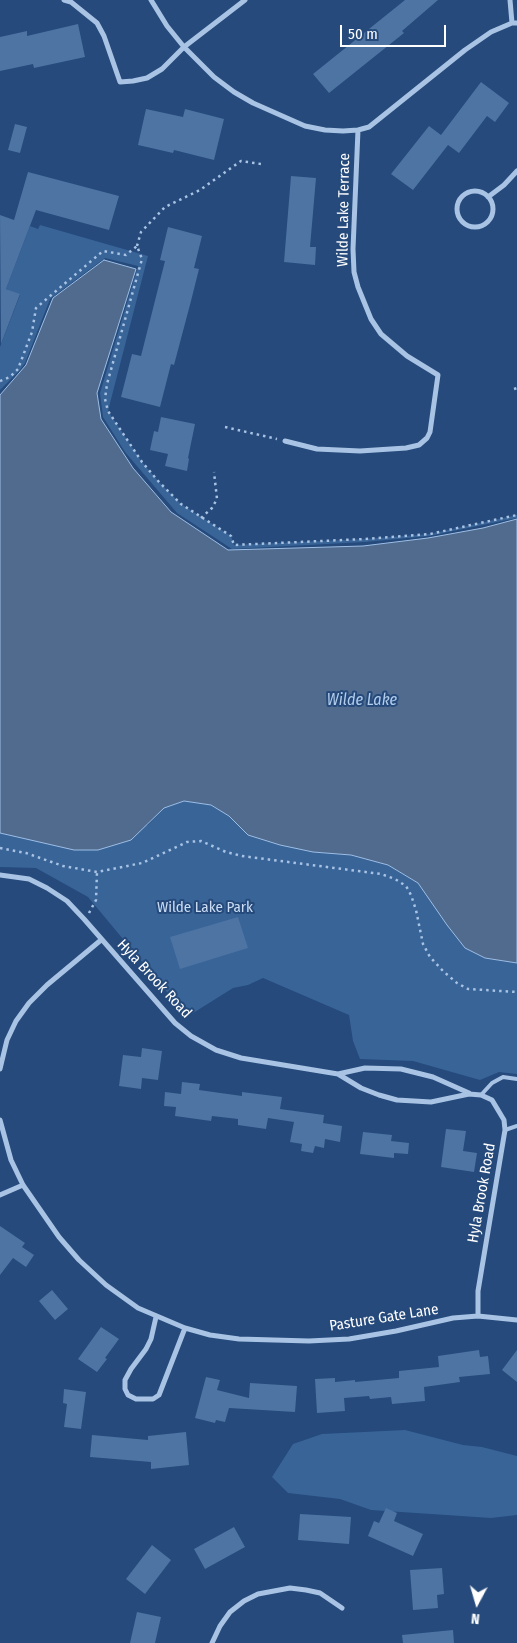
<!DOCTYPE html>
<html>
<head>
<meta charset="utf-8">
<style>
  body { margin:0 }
  #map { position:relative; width:517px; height:1643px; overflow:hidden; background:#254a7b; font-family:"Fira Sans Condensed",sans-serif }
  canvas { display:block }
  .north { position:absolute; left:452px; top:1578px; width:50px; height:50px; -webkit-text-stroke:4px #254a7b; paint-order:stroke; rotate:186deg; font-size:14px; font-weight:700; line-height:20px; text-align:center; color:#fff }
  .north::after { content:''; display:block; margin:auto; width:18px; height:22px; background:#fff; clip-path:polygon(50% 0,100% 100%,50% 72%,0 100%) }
  .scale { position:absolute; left:340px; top:25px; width:106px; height:22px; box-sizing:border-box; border:2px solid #fff; border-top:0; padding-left:6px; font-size:15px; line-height:18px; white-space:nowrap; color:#fff; -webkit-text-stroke:4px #254a7b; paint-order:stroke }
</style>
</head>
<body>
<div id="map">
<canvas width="517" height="1643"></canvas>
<div class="north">N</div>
<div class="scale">50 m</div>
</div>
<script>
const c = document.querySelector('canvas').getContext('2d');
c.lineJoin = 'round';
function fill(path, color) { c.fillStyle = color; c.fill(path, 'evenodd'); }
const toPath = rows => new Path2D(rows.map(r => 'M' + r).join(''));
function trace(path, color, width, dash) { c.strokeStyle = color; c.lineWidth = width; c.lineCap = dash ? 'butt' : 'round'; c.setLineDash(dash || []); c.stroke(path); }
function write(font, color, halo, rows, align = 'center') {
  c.font = font + ' "Fira Sans Condensed",sans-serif'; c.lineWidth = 4; c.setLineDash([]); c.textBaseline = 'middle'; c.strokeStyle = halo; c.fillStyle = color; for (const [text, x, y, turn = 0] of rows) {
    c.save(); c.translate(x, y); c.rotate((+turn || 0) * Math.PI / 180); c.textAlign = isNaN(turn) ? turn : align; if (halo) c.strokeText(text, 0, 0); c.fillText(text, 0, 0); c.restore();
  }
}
fill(toPath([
  [40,225,148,256,108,411,142,462,159,482,181,504,231,536,234,545,365,539,430,534,517,515,517,518,429,536,365,542,232,549,177,513,125,452,103,417,100,393,138,266,105,258,50,299,25,363,20,370,0,390,0,347,20,295,6,289,30,226,38,229],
  [184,801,211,805,229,816,249,835,313,852,351,855,388,865,418,883,433,903,485,958,517,963,517,1074,499,1072,480,1080,413,1061,360,1059,353,1041,349,1015,263,978,248,985,233,988,190,1015,167,992,88,897,36,868,0,867,0,833,25,838,148,825,164,808],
  [405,1430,463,1445,482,1447,517,1456,517,1515,491,1518,371,1510,340,1499,288,1493,272,1477,293,1444,322,1434]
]), '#396498');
const water = toPath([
  [104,260,136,269,97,393,101,419,133,468,171,512,228,550,363,546,428,538,483,528,517,519,517,963,485,958,465,948,447,925,418,883,388,865,351,855,313,852,280,845,248,835,229,816,211,805,184,801,164,808,131,840,98,850,74,850,0,833,0,395,26,365,53,298,104,260]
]);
fill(water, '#506b8e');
trace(water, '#9dbee5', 1);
fill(toPath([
  [405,0,438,0,402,31,404,33,329,93,313,74],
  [78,24,85,57,34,68,33,64,0,71,0,37,27,31,27,36],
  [481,82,509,103,495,122,487,116,459,153,448,145,413,190,391,174,429,126,441,135],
  [146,109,183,117,185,109,224,119,214,160,174,150,173,153,138,145],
  [15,124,27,127,20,153,8,150],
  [28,172,119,196,109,230,36,210,6,289,20,294,1,344,0,215,14,220],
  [291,176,316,178,310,247,316,247,315,265,284,262],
  [168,227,202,236,194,268,199,269,191,301,174,365,171,364,160,407,121,397,132,354,141,356,165,261,160,260],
  [161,417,195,424,188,458,189,459,187,471,165,466,168,454,150,450,154,431,158,432],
  [238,917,248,948,180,969,170,937],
  [142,1048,162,1051,158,1080,142,1078,141,1089,119,1086,123,1055,141,1057],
  [182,1082,200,1084,199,1090,242,1096,242,1092,282,1097,280,1109,324,1115,323,1123,342,1126,340,1142,325,1139,324,1148,315,1146,313,1153,301,1151,302,1144,290,1142,294,1122,268,1118,266,1129,238,1125,238,1119,212,1116,211,1121,175,1116,176,1107,164,1106,165,1092,181,1094],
  [446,1129,466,1131,463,1151,477,1153,474,1172,441,1167],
  [363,1132,392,1135,391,1141,409,1143,408,1154,394,1153,394,1158,360,1154],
  [0,1226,25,1243,22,1247,34,1255,26,1267,13,1258,0,1275],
  [52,1290,68,1309,55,1320,39,1301],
  [101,1327,119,1339,105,1358,107,1359,97,1372,78,1359],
  [479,1350,480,1357,488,1356,490,1374,459,1377,460,1382,424,1387,425,1401,392,1404,391,1397,370,1399,369,1396,344,1398,345,1411,317,1413,315,1379,335,1378,335,1382,355,1380,355,1382,399,1378,399,1371,439,1367,438,1356],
  [517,1350,517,1382,502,1370],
  [206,1377,220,1380,217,1390,249,1398,250,1383,297,1386,295,1412,229,1408,225,1422,216,1420,215,1423,195,1418],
  [64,1389,86,1392,81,1429,64,1427,67,1404,63,1403],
  [186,1432,189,1465,151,1469,151,1462,90,1457,92,1435,148,1440,148,1436],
  [386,1508,397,1513,394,1521,423,1534,413,1556,368,1536,374,1521,379,1523],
  [300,1514,351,1517,349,1544,298,1540],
  [234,1527,245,1547,205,1569,194,1549],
  [152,1545,171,1560,145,1594,126,1579],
  [442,1568,444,1594,437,1595,438,1608,413,1610,410,1570],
  [137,1612,161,1617,155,1643,130,1643],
  [453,1630,454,1643,403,1643,402,1635]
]), '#4d74a3');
trace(toPath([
  [137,246,141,232,165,207,200,190,241,161,261,164],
  [0,381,10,377,18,369,32,332,36,308,103,251,126,255,137,246,142,259,107,384,105,399,108,411,142,462,159,482,181,504,231,536,234,545,365,539,430,534,517,515],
  [514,389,517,388],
  [225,427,277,439],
  [201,518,212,508,217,499,214,472],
  [0,848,26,853,63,866,97,872,142,863,187,842,201,841,226,852,242,856,381,874,395,879,406,886,411,895,416,910,423,944,430,957,443,971,457,983,468,989,517,992],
  [89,913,96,900,97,872]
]), '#a8c3e4', 2.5, [2.5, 4]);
trace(toPath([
  [481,1095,492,1083,503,1077,517,1079],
  [505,1130,517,1126]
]), '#a8c3e4', 4);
trace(toPath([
  [64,0,71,2,97,23,104,36,120,82,133,81,147,78,162,69,184,47,245,0],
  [151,0,167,26,184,47,214,77,234,92,253,103,305,126,325,130,343,131,358,130,369,127,465,50,491,32,512,23,517,23],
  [510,0,512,23],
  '457 209a18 18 0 1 1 36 0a18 18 0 1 1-36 0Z',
  [488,197,504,185,517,171],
  [285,441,317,449,360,451,406,448,419,445,427,438,430,432,438,375,407,356,381,334,371,319,358,287,354,272,353,249,358,130],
  [0,875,29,879,47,888,67,901,84,919,175,1023,191,1036,216,1050,241,1058,338,1074,361,1088,379,1095,397,1100,431,1102,469,1094,481,1095,492,1100,504,1120,505,1130,478,1291,478,1316],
  [0,1069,7,1040,16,1021,29,1003,47,985,101,940],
  [338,1074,365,1068,401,1069,433,1077,469,1093],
  [0,1120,11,1160,23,1185,59,1237,79,1260,106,1285,138,1308,185,1328,210,1335,239,1339,309,1341,349,1339,396,1331,453,1318,478,1316,517,1320],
  [0,1195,23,1185],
  [156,1317,151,1339,146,1349,131,1369,125,1380,125,1389,128,1395,136,1399,153,1399,159,1395,185,1328],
  [212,1643,220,1626,230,1612,244,1601,258,1594,290,1588,306,1590,320,1593,342,1608]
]), '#a8c3e4', 5);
write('15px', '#fff', '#254a7b', [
  ["Wilde Lake Terrace",344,210,-89],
  ["Hyla Brook Road",154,979,47],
  ["Hyla Brook Road",482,1193,-80],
  ["Pasture Gate Lane",384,1318,-9]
]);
write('15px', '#cbddf4', '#254a7b', [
  ["Wilde Lake Park",205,908]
]);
write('italic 16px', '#b3cdec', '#254a7b', [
  ["Wilde Lake",362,701]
]);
</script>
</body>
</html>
